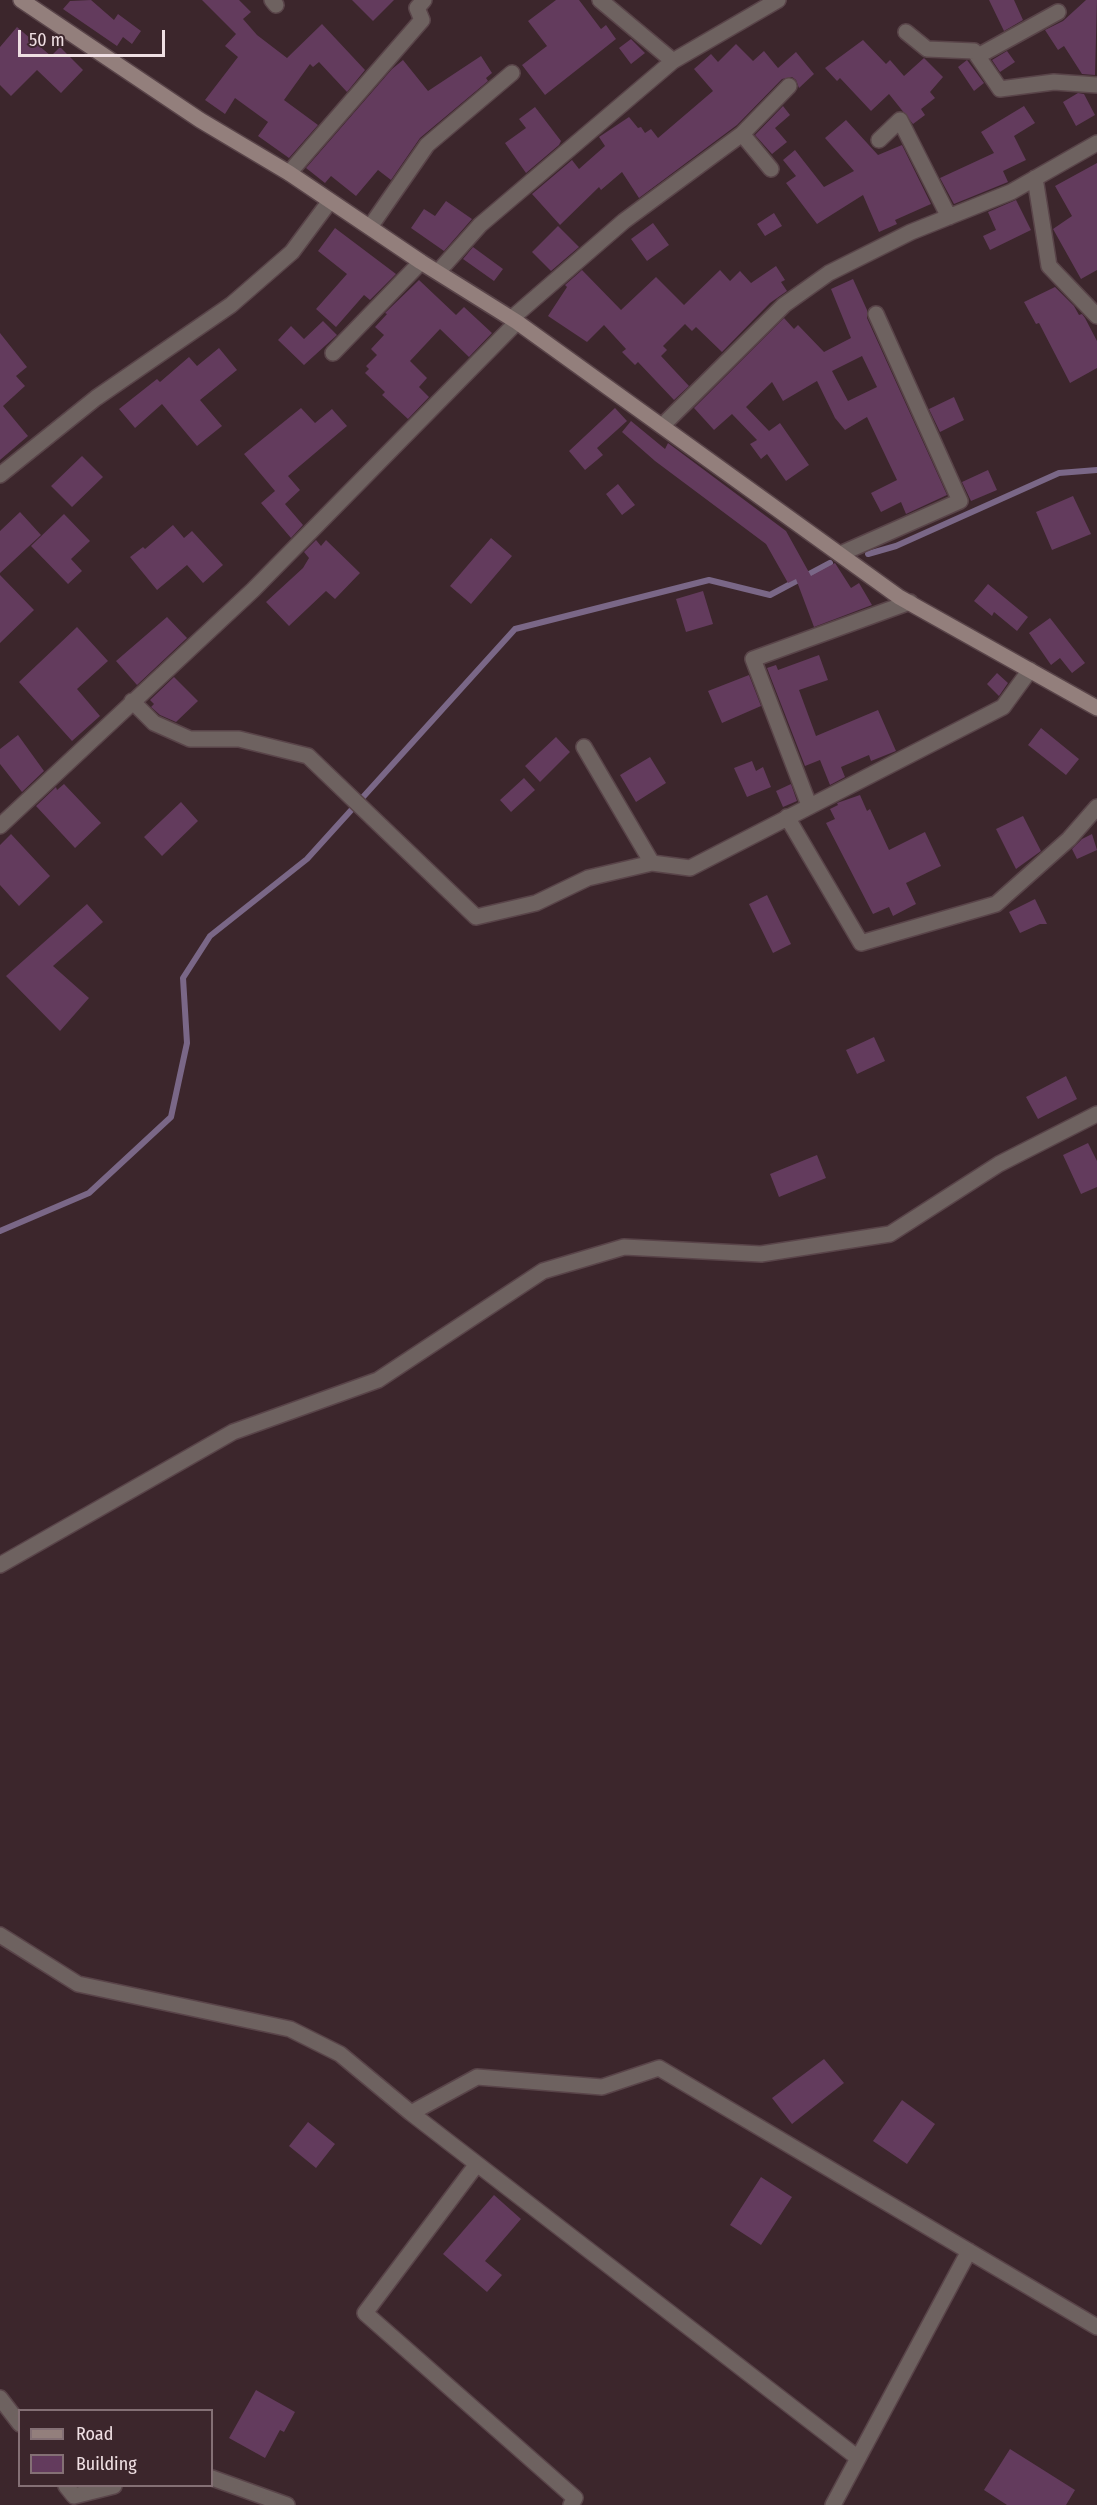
<!DOCTYPE html>
<html>
<head>
<meta charset="utf-8">
<style>
  body { margin:0 }
  #map { position:relative; width:1097px; height:2505px; overflow:hidden; background:#3c262c; font-family:"Fira Sans Condensed",sans-serif }
  canvas { display:block }
  .legend { position:absolute; left:18px; top:2409px; width:195px; height:78px; box-sizing:border-box; background:#3c262c; border:2px solid #847075; margin:0; padding:8px 10px; list-style:none; font-size:18px; color:#efdfe3 }
  .legend li { display:flex; align-items:center; gap:12px; height:30px }
  .legend b { width:30px; border:2px solid #847075 }
  .scale { position:absolute; left:18px; top:30px; width:147px; height:27px; box-sizing:border-box; border:3px solid #efdfe3; border-top:0; padding-left:8px; font-size:18px; line-height:21px; white-space:nowrap; color:#efdfe3; -webkit-text-stroke:4px #3c262c; paint-order:stroke }
</style>
</head>
<body>
<div id="map">
<canvas width="1097" height="2505"></canvas>
<ul class="legend">
<li><b style="height:8px;background:#937f7c"></b>Road</li>
<li><b style="height:16px;background:#633b5d"></b>Building</li>
</ul>
<div class="scale">50 m</div>
</div>
<script>
const c = document.querySelector('canvas').getContext('2d');
c.lineJoin = 'round';
const toPath = rows => new Path2D(rows.map(r => 'M' + r).join(''));
function trace(path, color, width, dash) { c.strokeStyle = color; c.lineWidth = width; c.lineCap = dash ? 'butt' : 'round'; c.setLineDash(dash || []); c.stroke(path); }
function fill(path, color) { c.fillStyle = color; c.fill(path, 'evenodd'); }
trace(toPath([
  [868,554,896,546,1059,473,1097,470],
  [0,1231,89,1193,171,1117,187,1043,183,978,210,936,307,859,515,629,709,580,770,595,830,563]
]), '#7a6787', 6);
fill(toPath([
  [91,0,114,20,118,14,141,31,132,44,123,37,117,46,63,9,70,1],
  [202,0,239,0,251,12,243,19,257,35,287,58,322,24,365,70,347,92,319,62,313,67,310,64,284,100,318,125,289,158,258,136,268,122,235,98,225,114,205,100,238,57,225,46,236,34],
  [352,0,394,0,373,21],
  [556,0,579,0,601,29,606,25,616,39,545,95,522,65,547,46,528,21],
  [989,0,1014,0,1023,20,1004,31],
  [1086,0,1097,0,1095,75,1082,74,1064,46,1058,50,1045,30,1063,21],
  [17,27,51,56,60,47,83,70,61,93,37,70,11,96,0,85,0,47],
  [631,39,645,53,631,64,619,48],
  [863,40,886,64,890,60,904,76,924,58,943,77,930,92,935,98,921,109,925,115,913,124,889,94,871,111,840,78,837,81,825,68],
  [736,44,753,61,764,51,778,68,796,52,814,74,799,88,796,80,792,77,782,79,737,125,639,198,622,172,601,190,599,187,560,225,532,194,572,160,579,169,605,146,599,137,629,117,638,128,641,127,645,133,651,129,658,138,713,91,694,69,711,54,718,62],
  [1007,51,1015,62,1000,72,992,60],
  [481,56,492,73,486,78,488,81,420,138,391,180,378,170,356,196,331,176,325,183,306,168,392,69,403,60,428,91],
  [967,60,984,83,974,91,958,67],
  [1078,93,1084,94,1095,115,1076,126,1063,102],
  [783,106,790,115,775,128,787,142,772,154,755,135],
  [1024,106,1035,123,1014,136,1026,160,1003,171,1008,182,954,204,940,178,994,153,981,132],
  [535,107,561,141,559,145,526,173,505,143,526,128,519,119],
  [846,120,878,155,902,145,931,204,895,220,897,224,879,232,863,195,817,224,786,183,796,176,783,160,795,150,824,187,854,171,825,138],
  [1097,163,1097,270,1081,279,1053,229,1072,216,1055,186],
  [1016,200,1031,230,990,250,983,236,996,230,988,212],
  [446,201,472,219,444,251,411,228,424,209,435,216],
  [774,213,782,226,765,236,757,224],
  [653,223,669,245,647,261,631,239],
  [558,226,579,247,551,271,532,252],
  [335,228,396,274,370,300,364,295,336,327,316,309,347,274,318,251],
  [473,247,503,269,494,281,463,259],
  [776,266,785,280,781,282,787,291,770,303,722,352,696,327,692,331,685,324,663,346,667,350,661,356,689,386,674,400,638,362,635,365,622,352,626,349,604,325,587,342,548,316,567,287,565,285,582,270,621,310,656,277,684,305,720,270,730,281,740,271,751,283],
  [853,279,867,310,867,318,947,495,906,514,901,502,881,512,871,493,897,480,867,417,845,430,835,418,817,381,783,401,772,382,746,407,769,431,780,423,809,465,786,481,767,454,761,459,750,444,757,440,732,414,714,430,694,408,784,318,794,329,798,325,824,352,851,338,831,289],
  [862,356,877,387,848,401,832,371],
  [419,280,456,315,464,307,492,333,469,357,440,329,410,361,427,378,419,387,429,397,408,419,382,395,385,392,365,373,369,369,366,366,377,355,371,349,384,335,375,327,387,314,385,313],
  [1055,287,1074,306,1079,315,1082,314,1085,318,1097,341,1097,368,1070,383,1039,323,1036,324,1024,302],
  [323,321,337,335,304,365,278,340,291,326,304,339],
  [0,333,27,367,16,376,25,386,3,406,28,436,0,460],
  [219,348,237,370,200,400,222,426,197,446,162,404,135,428,119,409,157,379,160,382,189,357,197,366],
  [954,397,964,420,940,432,929,409],
  [301,408,315,423,332,409,347,426,288,476,300,490,285,504,303,525,291,538,261,503,275,491,244,454],
  [615,408,627,421,597,448,603,455,585,470,569,451],
  [631,421,665,449,668,443,786,531,811,576,835,563,851,588,859,583,872,605,814,627,796,579,788,583,766,544,655,461,622,432],
  [82,456,103,477,72,507,51,486],
  [988,470,997,490,971,501,962,482],
  [618,484,635,505,622,515,606,494],
  [1073,496,1091,534,1052,550,1036,512],
  [20,512,41,535,0,573,0,531],
  [64,514,90,541,71,559,82,571,68,584,31,546],
  [173,525,184,538,192,531,223,565,203,583,187,565,157,590,130,557,143,547,145,549],
  [491,538,512,556,471,604,450,586],
  [316,540,321,546,326,540,360,573,335,599,326,591,289,626,266,602,303,568,309,558,304,552],
  [0,575,34,610,0,643],
  [988,584,1028,617,1017,631,994,612,992,616,974,601],
  [703,591,713,624,686,632,676,599],
  [167,617,187,638,137,685,116,661],
  [1050,618,1085,663,1072,673,1060,658,1051,665,1029,633],
  [77,627,108,661,77,689,100,716,72,741,19,682],
  [819,655,828,680,799,690,816,736,878,710,896,751,871,761,869,755,841,767,845,777,830,785,820,760,805,766,767,668,776,665,778,670],
  [997,673,1008,683,999,696,987,684],
  [749,675,761,706,722,723,708,691],
  [174,677,198,701,176,722,160,715,151,707,154,704,150,700],
  [1041,728,1079,759,1066,775,1028,745],
  [18,735,44,771,22,792,0,764,0,749],
  [556,737,570,752,540,782,525,766],
  [650,757,666,783,636,802,620,775],
  [752,761,756,771,763,767,771,787,747,797,734,768],
  [524,778,535,790,511,812,500,800],
  [64,784,101,823,75,848,36,806,56,787,57,790],
  [791,784,797,801,783,807,776,791],
  [860,795,867,811,870,809,889,850,925,832,941,866,906,883,916,904,893,916,889,907,873,914,826,823,835,819,830,809,838,805,837,803],
  [181,802,198,821,162,856,144,837],
  [1023,816,1041,851,1016,869,996,829],
  [11,834,50,876,19,906,0,885,0,845],
  [1092,834,1097,850,1077,859,1072,849,1082,839],
  [767,895,791,944,773,953,749,904],
  [1035,899,1047,924,1040,924,1020,933,1009,912],
  [87,904,103,922,53,966,89,998,60,1031,6,976],
  [874,1037,885,1061,857,1074,846,1050],
  [1066,1076,1077,1099,1038,1119,1026,1097],
  [1088,1143,1097,1161,1097,1187,1081,1194,1063,1155],
  [817,1155,826,1178,779,1197,770,1174],
  [824,2059,844,2083,792,2124,772,2098],
  [902,2100,935,2124,907,2164,873,2141],
  [308,2122,335,2144,316,2168,289,2146],
  [761,2177,792,2197,761,2245,730,2225],
  [494,2195,521,2219,485,2261,502,2275,487,2292,443,2254],
  [256,2390,295,2412,284,2432,280,2430,265,2458,229,2438],
  [1010,2449,1075,2490,1066,2505,1007,2505,984,2490]
]), '#633b5d');
const street = toPath([
  [272,0,276,5],
  [600,0,673,61],
  [906,32,927,49,974,51,1000,89,1054,82,1097,85],
  [978,56,1058,12],
  [742,134,771,169],
  [879,140,900,120,949,217],
  [289,173,422,20,417,8,424,0],
  [1035,178,1049,266,1097,316],
  [370,227,427,145,512,73],
  [438,272,480,225,673,61,778,0],
  [512,318,624,221,742,134,789,86],
  [333,353,421,262],
  [662,426,784,305,829,273,911,232,1011,192,1097,143],
  [0,475,96,398,231,305,292,252,330,201],
  [840,554,960,501,876,314],
  [132,701,154,723,190,739,239,739,308,756,476,917,536,903,588,878,652,863,690,868,1003,707,1030,670],
  [584,747,652,863],
  [809,805,753,659,910,602],
  [787,817,861,943,996,904,1069,839,1097,807],
  [0,826,253,590,517,322],
  [0,1565,233,1432,378,1380,543,1271,624,1247,761,1254,890,1234,999,1164,1097,1114],
  [0,1935,78,1984,290,2029,340,2054,411,2113,477,2077,602,2087,659,2068,1097,2327],
  [411,2113,858,2458],
  [477,2164,365,2313,575,2498,571,2505],
  [0,2398,20,2424],
  [212,2478,287,2505],
  [66,2486,74,2496,114,2486],
  [833,2505,969,2251]
]);
const secondary = toPath([
  [21,0,200,120,289,173,421,262,517,322,899,597,1097,708]
]);
trace(street, '#594449', 18);
trace(secondary, '#594449', 18);
trace(street, '#6e6260', 15);
trace(secondary, '#937f7c', 15);
</script>
</body>
</html>
